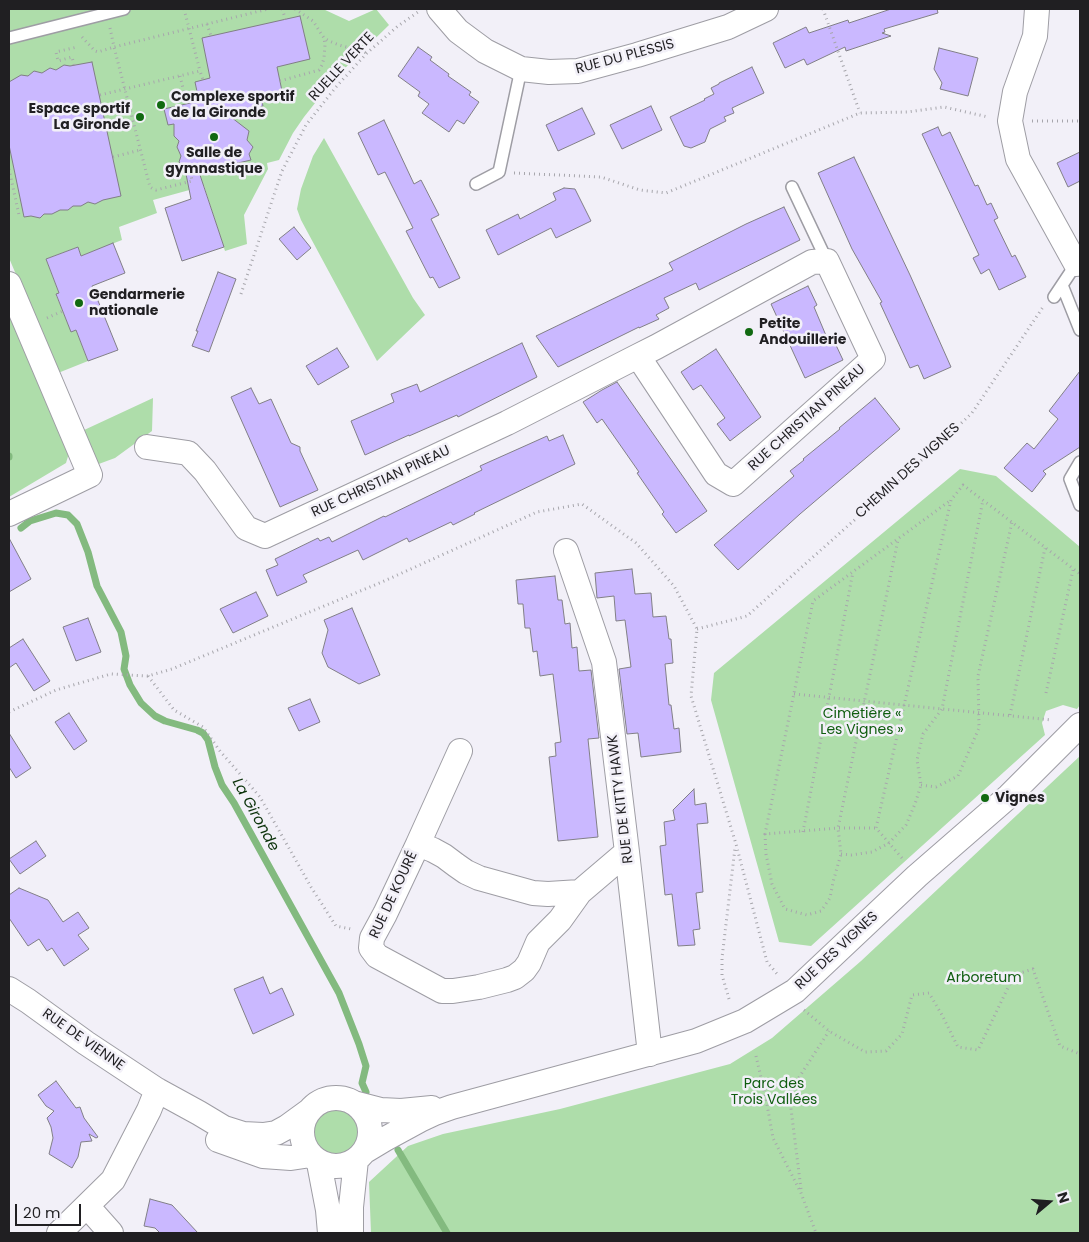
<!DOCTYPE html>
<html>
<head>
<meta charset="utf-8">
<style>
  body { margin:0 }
  #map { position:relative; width:1089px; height:1242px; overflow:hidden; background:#f2f0f8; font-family:Poppins,sans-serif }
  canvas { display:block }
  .frame { position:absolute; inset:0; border:10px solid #201f22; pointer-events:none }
  .north { position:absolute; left:1024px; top:1177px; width:50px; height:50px; -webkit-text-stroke:4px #f2f0f8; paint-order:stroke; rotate:72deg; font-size:14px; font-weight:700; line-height:20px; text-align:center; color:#201f22 }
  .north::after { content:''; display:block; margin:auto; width:18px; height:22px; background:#201f22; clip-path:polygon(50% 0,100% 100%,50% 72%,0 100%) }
  .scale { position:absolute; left:15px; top:1204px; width:66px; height:22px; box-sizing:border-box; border:2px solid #201f22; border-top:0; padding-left:6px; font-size:15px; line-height:18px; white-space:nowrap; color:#201f22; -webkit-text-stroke:4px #f2f0f8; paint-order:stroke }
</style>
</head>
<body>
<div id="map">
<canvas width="1089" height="1242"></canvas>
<div class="frame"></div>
<div class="north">N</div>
<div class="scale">20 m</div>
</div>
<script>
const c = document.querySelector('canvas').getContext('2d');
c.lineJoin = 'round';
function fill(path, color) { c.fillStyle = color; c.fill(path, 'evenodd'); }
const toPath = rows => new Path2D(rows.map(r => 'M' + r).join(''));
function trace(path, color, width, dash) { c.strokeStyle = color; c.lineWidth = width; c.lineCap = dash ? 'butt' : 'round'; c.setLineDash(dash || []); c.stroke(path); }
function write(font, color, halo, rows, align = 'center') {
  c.font = font + ' Poppins,sans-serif'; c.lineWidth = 5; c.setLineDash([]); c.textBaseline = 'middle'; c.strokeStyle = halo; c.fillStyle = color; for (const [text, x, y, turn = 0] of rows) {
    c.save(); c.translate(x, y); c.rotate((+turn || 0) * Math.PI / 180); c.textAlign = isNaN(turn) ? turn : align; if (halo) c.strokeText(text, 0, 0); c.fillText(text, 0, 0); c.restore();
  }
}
fill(toPath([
  [9,9,323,9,349,21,376,9,389,25,338,75,323,93,304,117,293,133,279,160,267,163,268,169,244,215,247,244,225,251,204,186,153,200,157,213,119,227,122,240,81,256,78,247,46,259,59,293,56,295,71,331,76,330,88,361,58,373,9,258],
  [324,138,413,298,425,315,377,361,301,220,297,209,301,189,313,156],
  [9,312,69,453,66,463,9,497],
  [153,398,152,431,115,458,96,465,82,431],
  [960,469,996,476,1080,547,1080,705,1077,709,1063,705,1046,711,1042,723,1045,735,811,946,779,942,711,700,714,673],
  [1080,756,1080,1233,371,1233,369,1182,408,1146,443,1134,560,1109,730,1064,772,1038,861,961],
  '308 1132a27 27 0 1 1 54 0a27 27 0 1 1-54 0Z'
]), '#aeddaa');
trace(toPath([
  [9,456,9,457],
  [21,528,30,521,56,513,68,515,77,524,88,552,97,586,121,632,126,656,124,669,130,685,141,703,155,716,165,721,197,730,203,733,208,740,215,767,222,785,234,803,339,993,359,1044,366,1066,362,1083,366,1092],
  [398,1150,447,1233]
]), '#83ba7f', 7);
const building = toPath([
  [891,9,937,9,938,13,884,29,885,32,882,33,891,36,846,51,845,47,807,65,804,59,785,68,773,43,806,27,809,33,848,20,849,23,891,9],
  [300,16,310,59,277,67,282,91,261,97,263,106,227,114,249,131,247,140,253,147,249,154,251,160,199,172,224,247,182,261,165,208,191,199,185,169,179,162,181,156,177,147,179,141,174,136,174,124,168,125,164,109,199,101,195,82,210,78,202,38,300,16],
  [418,47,432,57,430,60,449,74,448,76,471,92,469,95,479,102,464,124,457,120,449,132,422,113,429,104,418,96,420,92,398,76,418,47],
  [939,48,978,58,968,96,940,89,942,83,934,69,939,48],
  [92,62,121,196,103,200,95,204,88,202,81,206,73,206,68,210,60,210,52,214,44,214,40,218,31,216,24,217,9,145,9,82,21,75,28,76,34,71,42,73,50,68,56,70,64,65,70,66,92,62],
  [752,67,764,93,732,108,734,113,724,117,726,121,710,129,705,142,691,148,684,146,670,117,705,100,704,99,714,94,711,88,719,84,719,83,752,67],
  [651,106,662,130,622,149,610,125,651,106],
  [582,108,595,134,558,151,546,125,582,108],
  [384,120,414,184,421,180,439,215,431,219,460,278,439,288,433,277,430,278,406,231,413,228,385,172,378,175,358,133,384,120],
  [938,127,942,136,950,132,975,186,978,185,987,205,991,203,998,218,994,220,1012,257,1015,255,1026,277,999,290,989,269,981,274,973,258,979,255,922,134,938,127],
  [1080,152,1080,181,1068,187,1057,163,1080,152],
  [854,157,910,275,951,367,924,379,918,365,910,368,880,303,882,302,852,249,818,173,854,157],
  [564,188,575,189,591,221,556,238,551,228,498,255,486,230,518,214,520,219,556,200,553,193,564,188],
  [784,207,800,240,699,290,696,283,664,298,669,308,656,315,659,319,639,328,639,327,558,367,536,336,673,270,669,263,746,224,784,207],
  [294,227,311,248,297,260,279,239,294,227],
  [113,243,125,273,92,286,118,350,88,361,76,330,71,332,56,294,59,293,46,259,78,247,81,256,113,243],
  [218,272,236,279,209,352,192,346,198,331,196,331,218,272],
  [808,286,817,305,814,307,830,345,835,343,843,360,805,378,771,304,808,286],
  [522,343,537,377,458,417,457,415,409,436,409,435,365,455,351,421,394,402,391,394,417,384,420,392,522,343],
  [337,348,349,367,318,385,306,366,337,348],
  [716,349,761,417,730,441,717,424,725,418,701,385,693,390,681,372,716,349],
  [1080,371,1080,447,1043,471,1046,474,1032,492,1004,468,1027,443,1034,449,1058,419,1049,411,1080,371],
  [617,382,707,511,676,533,662,514,664,512,637,473,639,472,602,419,597,423,583,402,602,390,617,382],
  [251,388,259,404,271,399,291,443,300,447,300,451,318,490,280,507,231,397,251,388],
  [875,398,900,429,800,514,738,570,714,545,794,476,790,471,804,460,803,459,840,429,839,428,875,398],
  [563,435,575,464,474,513,475,514,453,525,451,522,409,542,407,538,363,560,358,550,303,575,307,582,277,596,266,570,278,565,275,559,318,538,320,541,329,537,332,542,384,516,385,517,482,470,480,466,527,445,547,436,549,441,563,435],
  [9,538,31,579,9,592,9,538],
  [632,569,635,594,651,593,653,617,666,616,669,639,671,639,673,663,665,664,669,705,671,705,674,729,679,728,681,752,641,757,638,733,627,734,619,669,631,667,625,620,616,621,614,596,597,598,595,573,632,569],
  [555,576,558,600,562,600,565,624,570,623,572,648,577,647,579,671,591,670,599,738,588,739,598,837,558,841,549,757,556,756,555,743,561,742,553,674,540,676,537,651,533,652,530,628,525,628,523,604,518,604,516,580,555,576],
  [256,592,268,616,233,633,220,609,256,592],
  [352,608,380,675,359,684,328,667,322,653,328,630,324,620,352,608],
  [88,618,101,652,76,661,63,627,88,618],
  [23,639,50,681,34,691,16,663,9,668,9,648,23,639],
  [310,699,320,722,299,731,288,708,310,699],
  [69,713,87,741,74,750,55,722,69,713],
  [9,733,31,768,16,778,9,767,9,733],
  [694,789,695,805,706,803,708,823,697,824,703,892,696,893,700,929,693,930,695,945,678,946,672,894,665,895,660,846,666,845,664,822,675,820,673,810,694,789],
  [36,841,46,856,20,874,9,859,36,841],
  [19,888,48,900,63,922,78,912,89,928,78,935,89,949,64,966,52,948,47,951,39,939,28,946,9,918,9,895,19,888],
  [263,977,270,994,282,988,294,1015,253,1034,234,989,263,977],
  [56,1081,76,1108,80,1107,84,1118,98,1137,96,1138,89,1134,92,1141,81,1142,78,1157,72,1168,49,1154,53,1138,51,1127,47,1118,54,1111,46,1106,38,1095,56,1081],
  [150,1199,172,1205,198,1233,160,1233,155,1228,144,1226,150,1199]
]);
fill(building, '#cab8ff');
trace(building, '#817f86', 1);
const service = toPath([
  [9,38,124,9],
  [476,184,499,172,521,69],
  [792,187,827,261],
  [1062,285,1080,330],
  [1054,297,1076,264],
  [1080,462,1070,479,1080,505]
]);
const minor = toPath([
  [439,9,458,31,485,51,521,69,549,72,578,71,637,55,728,27,766,9],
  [1037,9,1035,36,1015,92,1010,121,1018,159,1076,264],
  [9,284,90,475,9,514],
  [147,447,188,453,205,471,246,528,265,536,507,423,638,356,656,347,812,262,827,261,873,359,733,484,716,474,638,356],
  [566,551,604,662,627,852,650,1054],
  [418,844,460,751],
  [580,892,548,894,533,893,479,878,466,872,456,865,444,856,433,850,418,844,385,914,372,938,371,948,377,956,442,991,453,991,479,987,507,980,515,977,524,970,529,963,538,942,560,920,580,892,627,852],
  [9,989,28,1001,86,1043,157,1090,199,1113,224,1128,243,1134,263,1135,276,1133,287,1127,309,1111],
  '302 1132a34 34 0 1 1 68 0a34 34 0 1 1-68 0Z',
  [354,1103,381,1110,401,1111,432,1108],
  [218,1140,263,1156,291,1158,311,1155],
  [365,1151,385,1139,420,1120,435,1113,452,1107,696,1041,745,1021,795,991,917,876,1009,796,1080,725],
  [319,1163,328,1210,330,1233],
  [87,1206,111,1233],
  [59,1233,113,1180,149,1110,157,1090],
  [351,1233,351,1207,356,1160]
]);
trace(service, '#9e9da4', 14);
trace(minor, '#9e9da4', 26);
trace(toPath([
  [184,9,200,71],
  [282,9,286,20],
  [295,9,313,21,324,38,329,41,339,45,367,53],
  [823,9,860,113],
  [207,24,211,36],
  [110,28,114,47,268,9],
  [82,37,95,51,98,52,114,47,150,187,153,189,156,190,192,181,191,174],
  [74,65,72,57,58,61,56,52,77,47],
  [180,76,187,104],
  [280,81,319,70,322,65,324,58,325,45,324,38],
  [100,95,200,71,203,80],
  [261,97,272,102],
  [1032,121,1080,121],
  [113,157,140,150],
  [9,169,19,215],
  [514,173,601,177,640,190,666,193,860,113,907,112,944,107,988,117],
  [241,294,282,171,306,125,336,87,367,53,398,26,418,12],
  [47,318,63,311],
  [697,629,747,616,934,449,972,413,1043,307],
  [148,676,174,710,203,727,220,751,260,797,311,887,336,926,351,929],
  [1046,693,1073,570],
  [794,694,1052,720],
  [9,712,56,690,111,674,148,676,172,669,382,582,537,512,582,504,636,543,674,586,697,629,691,696,736,844,767,962,778,975],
  [1010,715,1045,548],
  [921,785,936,787,958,776,979,728,978,676,1012,522],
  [875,828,838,828,765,834,813,601,951,500],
  [803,832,853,572],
  [765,834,766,854,772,884,785,909,807,915,821,911,830,898,833,882,841,854,838,828,898,540],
  [841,854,851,855,872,852,889,843,906,825,915,804,921,785,917,760,923,734,942,709,983,500],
  [902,858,876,828,951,500,963,485,1080,574],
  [729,999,722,975,722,958,735,848],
  [804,1010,829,1031,865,1052,886,1051,902,1034,912,995,929,993,942,1015,958,1047,978,1050,1014,975,1033,969,1060,1046,1080,1054],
  [756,1056,766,1099,773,1138,801,1193,816,1233],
  [801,1189,789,1093,829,1031]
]), '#a7a6ac', 3, [1, 4]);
trace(service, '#fff', 11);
trace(minor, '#fff', 24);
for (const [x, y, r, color] of [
  [161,105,5,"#116911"],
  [140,117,5,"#116911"],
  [214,137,5,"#116911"],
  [79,303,5,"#116911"],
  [749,332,5,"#116911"],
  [985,798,5,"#116911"]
]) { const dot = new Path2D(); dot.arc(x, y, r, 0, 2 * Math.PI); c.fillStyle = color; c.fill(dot); trace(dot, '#f2f0f8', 2); }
write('14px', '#201f22', '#f2f0f8', [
  ["RUE DU PLESSIS",625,57,-15],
  ["RUELLE VERTE",342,67,-47],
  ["RUE CHRISTIAN PINEAU",807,418,-42],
  ["CHEMIN DES VIGNES",908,471,-42],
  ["RUE CHRISTIAN PINEAU",381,482,-25],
  ["RUE DE KITTY HAWK",621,799,-97],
  ["RUE DE KOURÉ",394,895,-65],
  ["RUE DES VIGNES",837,951,-43],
  ["RUE DE VIENNE",83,1040,35]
]);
write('bold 14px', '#201f22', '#f2f0f8', [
  ["Complexe sportif",171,97],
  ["de la Gironde",171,113],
  ["Espace sportif",130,109,"right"],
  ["La Gironde",130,125,"right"],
  ["Salle de",214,153,"center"],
  ["gymnastique",214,169,"center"],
  ["Gendarmerie",89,295],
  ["nationale",89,311],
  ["Petite",759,324],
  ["Andouillerie",759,340],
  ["Vignes",995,798]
], 'left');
write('14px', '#0f5d0f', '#f2f0f8', [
  ["Cimetière «",862,714],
  ["Les Vignes »",862,730],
  ["Arboretum",984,978],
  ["Parc des",774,1084],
  ["Trois Vallées",774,1100]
]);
write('italic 15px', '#0b320a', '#f2f0f8', [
  ["La Gironde",255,815,61]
]);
</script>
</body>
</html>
